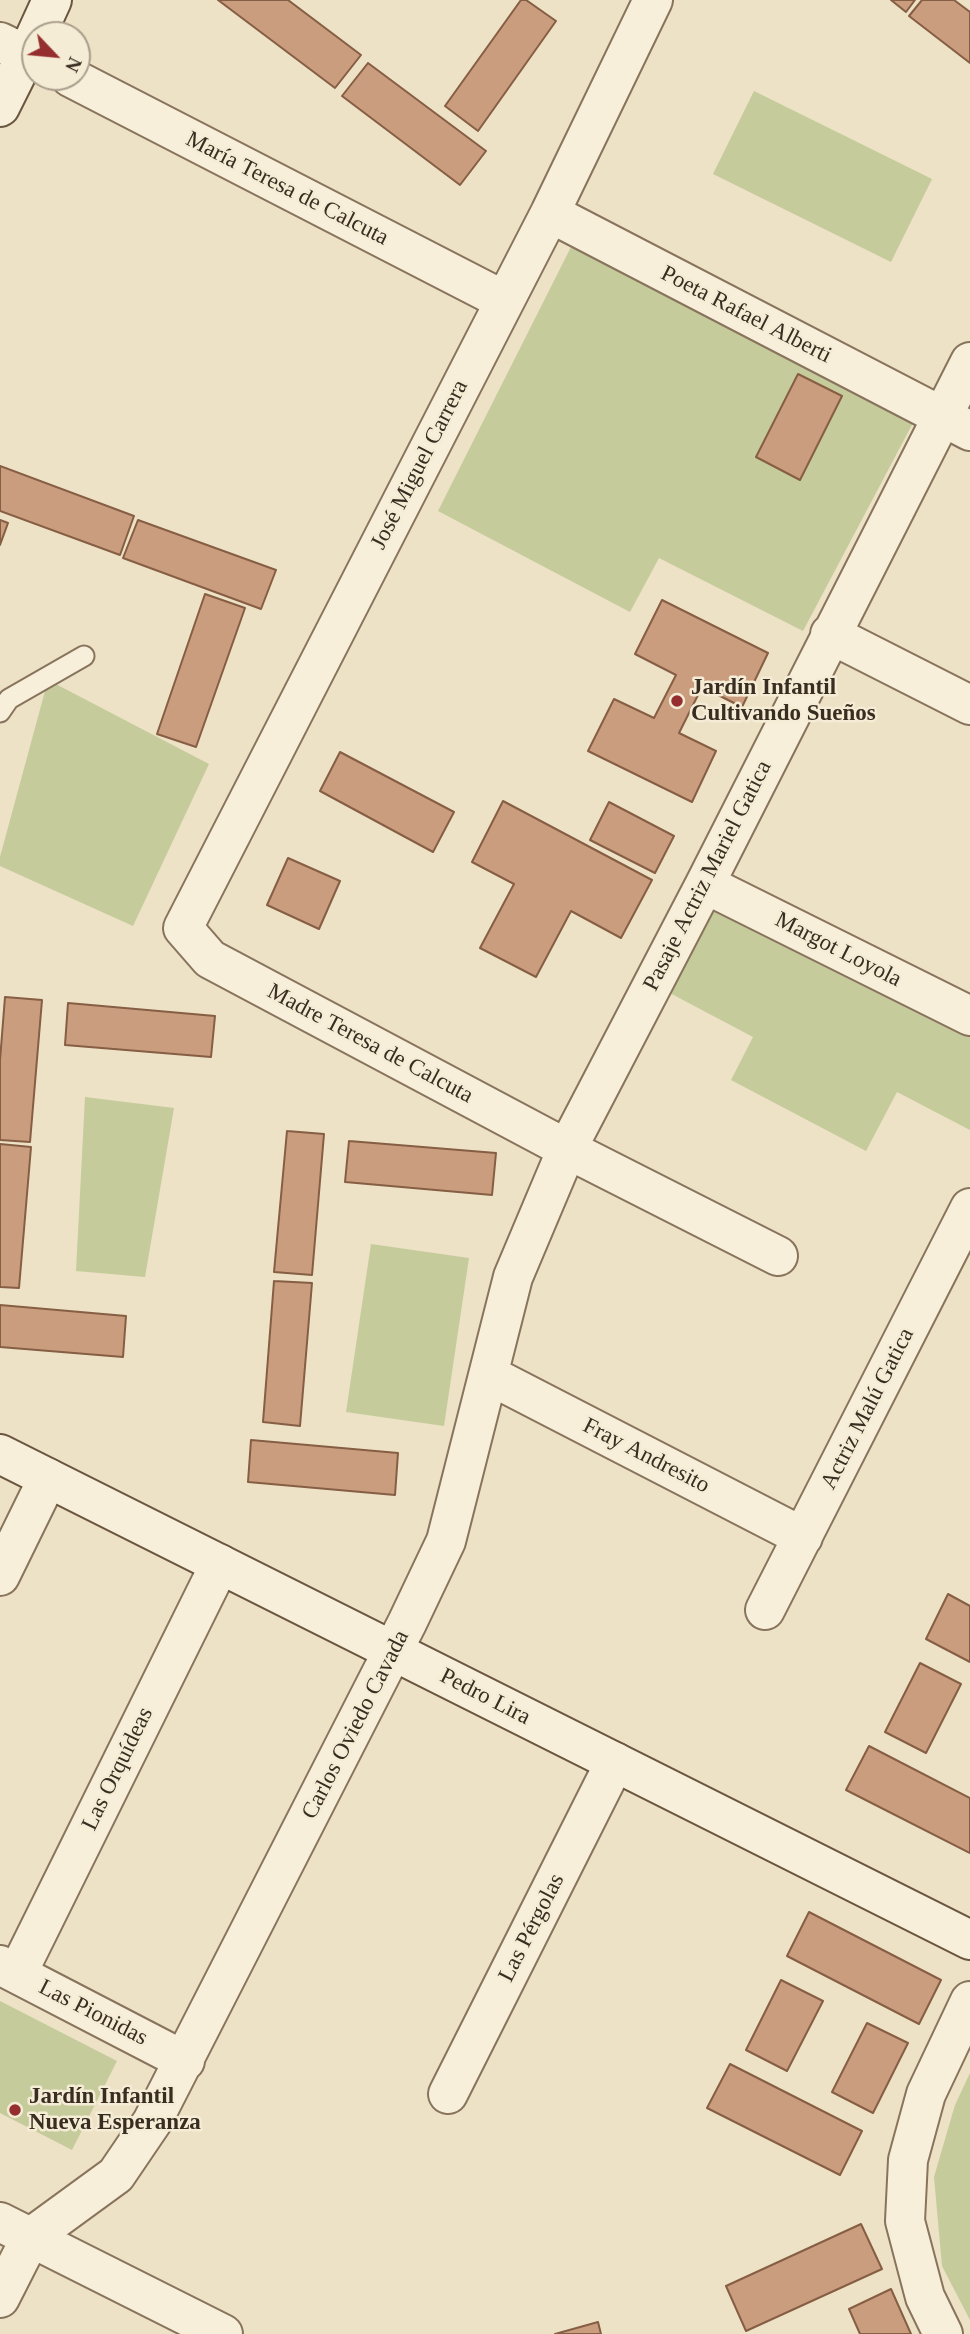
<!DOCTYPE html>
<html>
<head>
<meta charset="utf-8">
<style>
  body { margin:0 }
  #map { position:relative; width:970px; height:2334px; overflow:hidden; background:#ede1c6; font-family:Georgia,serif }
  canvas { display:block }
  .north { position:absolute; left:21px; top:21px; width:70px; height:70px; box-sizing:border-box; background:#f5ecd6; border:2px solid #aa9f8d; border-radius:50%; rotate:116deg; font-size:19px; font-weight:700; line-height:28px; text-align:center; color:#392c20 }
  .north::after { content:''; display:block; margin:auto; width:24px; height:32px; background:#952f2f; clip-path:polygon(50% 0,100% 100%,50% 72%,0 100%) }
</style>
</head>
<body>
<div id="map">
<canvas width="970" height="2334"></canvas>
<div class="north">N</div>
</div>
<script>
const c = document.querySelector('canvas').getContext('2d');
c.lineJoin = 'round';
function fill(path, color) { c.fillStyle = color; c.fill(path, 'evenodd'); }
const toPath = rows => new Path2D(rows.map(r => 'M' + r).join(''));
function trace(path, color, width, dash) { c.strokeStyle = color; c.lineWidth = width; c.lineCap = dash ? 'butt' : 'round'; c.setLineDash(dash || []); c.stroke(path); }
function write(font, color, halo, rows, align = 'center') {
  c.font = font + ' Georgia,serif'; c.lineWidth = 5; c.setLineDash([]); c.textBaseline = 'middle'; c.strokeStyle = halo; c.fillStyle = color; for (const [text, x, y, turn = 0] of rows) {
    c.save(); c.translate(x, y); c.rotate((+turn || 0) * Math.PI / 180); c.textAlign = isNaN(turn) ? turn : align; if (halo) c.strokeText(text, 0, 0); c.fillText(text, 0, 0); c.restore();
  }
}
fill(toPath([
  [754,91,932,179,891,262,713,174],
  [571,247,914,421,803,631,659,558,630,612,438,511],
  [48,680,209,764,133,926,0,866,0,857],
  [714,900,970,1035,970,1130,897,1092,866,1151,731,1080,753,1037,666,991],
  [85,1097,174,1108,145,1277,76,1271],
  [371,1244,469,1258,444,1426,346,1412],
  [0,2001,117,2061,72,2150,0,2113],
  [970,2073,970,2320,942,2266,934,2177,955,2105]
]), '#c5cb9b');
const building = toPath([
  [218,0,288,0,361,55,335,88,218,0],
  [521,0,526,0,556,21,478,131,445,106,521,0],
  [891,0,915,0,906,12,891,0],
  [922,0,954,0,970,12,970,63,909,16,922,0],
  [368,63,486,151,460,185,342,96,368,63],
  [798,374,842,396,800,480,756,457,798,374],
  [0,466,134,516,120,555,0,511,0,466],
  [0,520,8,523,0,545,0,520],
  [138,520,276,570,261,609,123,558,138,520],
  [205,594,245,608,196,747,157,734,205,594],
  [662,600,768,653,742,707,702,687,679,733,716,751,692,802,588,751,614,699,654,718,676,675,635,654,662,600],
  [340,752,454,812,433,852,320,791,340,752],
  [503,801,652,880,621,938,571,911,536,977,480,948,514,884,472,862,503,801],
  [609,802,674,836,655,873,590,840,609,802],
  [288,858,340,881,319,929,267,905,288,858],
  [5,997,42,1000,30,1142,0,1140,0,1060,5,997],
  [68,1003,215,1016,211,1057,65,1045,68,1003],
  [287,1131,324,1134,312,1275,274,1272,287,1131],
  [349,1141,496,1153,492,1195,345,1182,349,1141],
  [0,1144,31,1147,19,1288,0,1287,0,1144],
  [274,1281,312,1283,300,1426,263,1422,274,1281],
  [0,1305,126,1316,123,1357,0,1347,0,1305],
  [251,1440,398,1453,395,1495,248,1482,251,1440],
  [948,1594,970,1606,970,1662,926,1639,948,1594],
  [920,1663,961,1684,926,1753,885,1732,920,1663],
  [869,1746,970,1798,970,1853,846,1790,869,1746],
  [809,1912,941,1980,919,2024,787,1956,809,1912],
  [781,1980,823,2001,787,2071,746,2050,781,1980],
  [867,2023,908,2043,873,2113,832,2092,867,2023],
  [730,2064,862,2131,840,2175,707,2108,730,2064],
  [861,2224,882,2269,746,2331,726,2286,861,2224],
  [891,2289,911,2334,860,2334,849,2309,891,2289],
  [598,2322,601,2334,555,2334,598,2322]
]);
fill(building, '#ca9d7e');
trace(building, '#865e43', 2);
const lane = toPath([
  [0,712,9,699,84,656]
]);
const street = toPath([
  [653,0,550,213,183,928,210,959,567,1149,778,1256],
  [0,42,35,59],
  [70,77,503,300],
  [550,213,970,431],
  [830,634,970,705],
  [705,884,970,1016],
  [489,1375,803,1537],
  [0,1576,48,1478],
  [765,1610,970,1208],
  [0,1965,185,2061],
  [17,1974,220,1564],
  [448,2094,615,1762],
  [0,2222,223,2334],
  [0,2298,31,2237,116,2175,152,2122,407,1623,446,1541,513,1277,567,1149,705,884,970,362],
  [943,2334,925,2297,905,2221,908,2160,926,2094,970,2001]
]);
const secondary = toPath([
  [36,35,52,0],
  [0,107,35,37],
  [0,1454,970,1940]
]);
trace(lane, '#88745d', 23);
trace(street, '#88745d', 42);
trace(secondary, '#6a5540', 42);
trace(lane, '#f8efda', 19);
trace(street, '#f8efda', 38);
trace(secondary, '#f8efda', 38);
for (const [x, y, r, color] of [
  [677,701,7,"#952f2f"],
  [15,2110,7,"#952f2f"]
]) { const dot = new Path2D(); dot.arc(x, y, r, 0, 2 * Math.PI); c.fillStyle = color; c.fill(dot); trace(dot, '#f5ecd6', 2.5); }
write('23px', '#392c20', '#f5ecd6', [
  ["María Teresa de Calcuta",287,189,27],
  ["Poeta Rafael Alberti",746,315,27],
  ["José Miguel Carrera",420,465,-63],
  ["Pasaje Actriz Mariel Gatica",708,876,-63],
  ["Margot Loyola",838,950,27],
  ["Madre Teresa de Calcuta",370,1044,28],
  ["Actriz Malú Gatica",868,1409,-63],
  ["Fray Andresito",646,1456,27],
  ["Pedro Lira",485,1697,27],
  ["Carlos Oviedo Cavada",356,1725,-63],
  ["Las Orquídeas",118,1769,-64],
  ["Las Pérgolas",532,1928,-63],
  ["Las Pionidas",93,2013,27]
]);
write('bold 23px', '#392c20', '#f5ecd6', [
  ["Jardín Infantil",691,688],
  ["Cultivando Sueños",691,714],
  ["Jardín Infantil",29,2097],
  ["Nueva Esperanza",29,2123]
], 'left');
</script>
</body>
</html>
